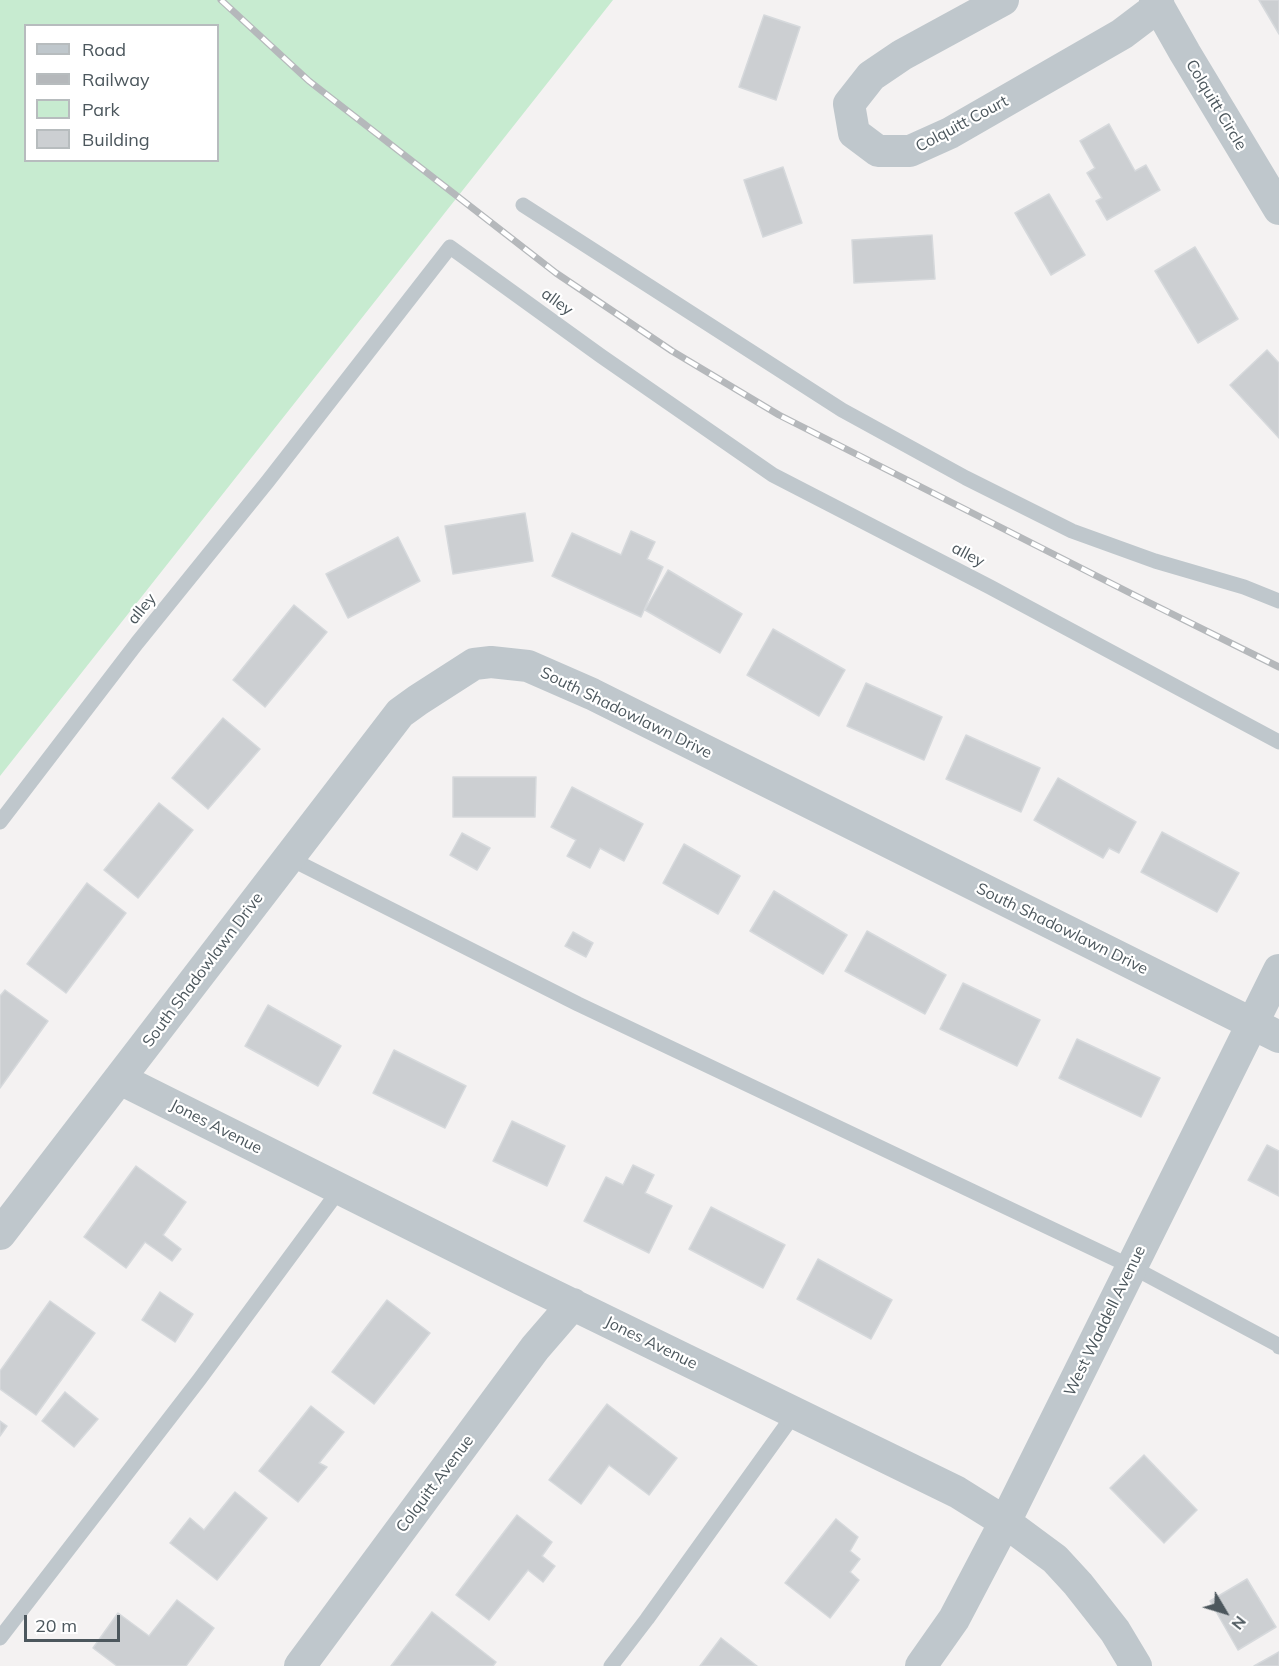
<!DOCTYPE html>
<html>
<head>
<meta charset="utf-8">
<style>
  body { margin:0 }
  #map { position:relative; width:1279px; height:1666px; overflow:hidden; background:#f4f2f2; font-family:Mulish,sans-serif }
  canvas { display:block }
  .legend { position:absolute; left:24px; top:24px; width:195px; height:138px; box-sizing:border-box; background:#fff; border:2px solid #b7bcbe; margin:0; padding:8px 10px; list-style:none; font-size:18px; color:#4c575d }
  .legend li { display:flex; align-items:center; gap:12px; height:30px }
  .legend b { width:30px; border:2px solid #b7bcbe }
  .north { position:absolute; left:1195px; top:1582px; width:60px; height:60px; -webkit-text-stroke:4px #fff; paint-order:stroke; rotate:128deg; font-size:16px; font-weight:700; line-height:24px; text-align:center; color:#4c575d }
  .north::after { content:''; display:block; margin:auto; width:21px; height:27px; background:#4c575d; clip-path:polygon(50% 0,100% 100%,50% 72%,0 100%) }
  .scale { position:absolute; left:24px; top:1615px; width:96px; height:27px; box-sizing:border-box; border:3px solid #4c575d; border-top:0; padding-left:8px; font-size:18px; line-height:21px; white-space:nowrap; color:#4c575d; -webkit-text-stroke:4px #fff; paint-order:stroke }
</style>
</head>
<body>
<div id="map">
<canvas width="1279" height="1666"></canvas>
<ul class="legend">
<li><b style="height:8px;background:#bfc7cc"></b>Road</li>
<li><b style="height:8px;background:#b5b8bb"></b>Railway</li>
<li><b style="height:16px;background:#c7ebd0"></b>Park</li>
<li><b style="height:16px;background:#cccfd2"></b>Building</li>
</ul>
<div class="north">N</div>
<div class="scale">20 m</div>
</div>
<script>
const c = document.querySelector('canvas').getContext('2d');
c.lineJoin = 'round';
function fill(path, color) { c.fillStyle = color; c.fill(path, 'evenodd'); }
const toPath = rows => new Path2D(rows.map(r => 'M' + r).join(''));
function trace(path, color, width, dash) { c.strokeStyle = color; c.lineWidth = width; c.lineCap = dash ? 'butt' : 'round'; c.setLineDash(dash || []); c.stroke(path); }
function write(font, color, halo, rows, align = 'center') {
  c.font = font + ' Mulish,sans-serif'; c.lineWidth = 4.5; c.setLineDash([]); c.textBaseline = 'middle'; c.strokeStyle = halo; c.fillStyle = color; for (const [text, x, y, turn = 0] of rows) {
    c.save(); c.translate(x, y); c.rotate((+turn || 0) * Math.PI / 180); c.textAlign = isNaN(turn) ? turn : align; if (halo) c.strokeText(text, 0, 0); c.fillText(text, 0, 0); c.restore();
  }
}
fill(toPath([
  [0,0,613,0,0,776],
  [26,26,218,26,218,160,26,160]
]), '#c7ebd0');
const building = toPath([
  [1259,0,1279,0,1279,34,1259,0],
  [764,15,800,27,776,100,739,87,764,15],
  [1109,124,1135,171,1146,165,1160,190,1107,220,1096,201,1102,198,1087,173,1095,168,1080,141,1109,124],
  [783,167,802,223,763,237,744,180,783,167],
  [1049,194,1085,255,1051,275,1015,213,1049,194],
  [932,235,935,279,854,283,852,240,932,235],
  [1195,247,1238,319,1198,343,1155,271,1195,247],
  [1267,350,1279,363,1279,438,1230,385,1267,350],
  [525,513,533,561,453,574,445,526,525,513],
  [631,531,655,542,647,559,663,567,641,617,552,576,572,533,621,555,631,531],
  [398,537,420,581,348,618,326,574,398,537],
  [668,570,742,614,720,653,645,610,668,570],
  [294,605,327,632,265,707,233,680,294,605],
  [773,629,845,670,819,716,747,675,773,629],
  [866,683,942,717,924,760,847,726,866,683],
  [223,718,260,749,208,809,172,778,223,718],
  [966,735,1040,768,1021,812,946,779,966,735],
  [453,777,536,777,535,817,453,817,453,777],
  [1058,778,1136,822,1119,853,1109,848,1103,858,1034,820,1058,778],
  [572,787,643,824,624,861,600,848,590,868,567,856,576,840,551,827,572,787],
  [159,803,193,830,138,898,104,870,159,803],
  [1162,832,1239,873,1217,912,1141,872,1162,832],
  [462,833,490,848,477,870,450,855,462,833],
  [684,844,740,876,718,914,663,883,684,844],
  [87,883,126,913,66,993,27,964,87,883],
  [774,891,847,935,823,974,750,931,774,891],
  [867,931,946,975,925,1014,845,971,867,931],
  [573,932,593,943,586,957,565,946,573,932],
  [963,983,1040,1020,1017,1066,940,1029,963,983],
  [5,990,48,1021,0,1088,0,996,5,990],
  [268,1005,341,1046,318,1086,245,1046,268,1005],
  [1077,1039,1160,1078,1141,1117,1059,1078,1077,1039],
  [394,1050,466,1086,445,1128,373,1093,394,1050],
  [512,1121,565,1146,547,1186,493,1161,512,1121],
  [1267,1145,1279,1151,1279,1196,1248,1180,1267,1145],
  [633,1165,654,1175,645,1193,672,1206,649,1253,584,1221,606,1177,623,1185,633,1165],
  [136,1166,186,1202,163,1235,181,1249,172,1261,145,1242,126,1268,84,1237,136,1166],
  [711,1207,785,1245,763,1288,689,1249,711,1207],
  [818,1259,892,1300,871,1339,797,1299,818,1259],
  [160,1292,193,1314,175,1342,142,1320,160,1292],
  [387,1300,430,1333,374,1404,332,1372,387,1300],
  [50,1301,95,1333,36,1415,0,1389,0,1371,50,1301],
  [65,1392,98,1419,74,1447,42,1421,65,1392],
  [607,1404,677,1458,649,1495,609,1465,581,1504,549,1480,607,1404],
  [311,1406,344,1432,319,1463,327,1467,298,1502,259,1471,311,1406],
  [0,1421,7,1426,0,1436,0,1421],
  [1144,1455,1197,1510,1164,1543,1110,1488,1144,1455],
  [235,1492,267,1518,217,1580,170,1543,190,1518,204,1530,235,1492],
  [517,1515,552,1542,542,1556,555,1566,543,1582,528,1570,489,1620,456,1595,517,1515],
  [836,1519,858,1537,850,1551,860,1559,850,1572,859,1580,830,1618,785,1583,836,1519],
  [1247,1579,1276,1627,1238,1650,1210,1601,1247,1579],
  [177,1600,214,1628,186,1666,117,1666,93,1648,118,1613,149,1636,177,1600],
  [432,1612,496,1662,493,1666,391,1666,432,1612],
  [721,1638,757,1666,700,1666,721,1638],
  [1279,1652,1279,1666,1254,1666,1279,1652]
]);
fill(building, '#cccfd2');
trace(building, '#d6d9dc', 1.5);
trace(toPath([
  [523,205,842,410,966,478,1072,531,1155,561,1244,587,1279,601],
  [0,822,137,643,268,481,450,247,601,356,773,475,990,587,1279,742],
  [289,858,578,1004,1132,1267,1278,1345,1279,1347],
  [0,1638,199,1380,340,1189],
  [611,1666,647,1619,795,1413]
]), '#bfc7cc', 15);
trace(toPath([
  [1003,0,902,55,871,76,849,104,854,133,878,151,910,151,950,133,1122,34,1159,6],
  [1155,0,1185,53,1279,209],
  [120,1079,516,1277,957,1492,1005,1522,1055,1559,1078,1584,1115,1631,1136,1666],
  [0,1234,400,713,418,700,474,664,491,662,528,666,592,694,1279,1037],
  [300,1666,535,1348,573,1304],
  [921,1666,954,1619,1005,1522,1279,970]
]), '#bfc7cc', 32);
const rail = toPath([
  [221,0,309,81,556,273,672,351,779,415,1140,598,1279,667]
]);
trace(rail, '#b5b8bb', 7);
trace(rail, '#fff', 4.5, [14]);
write('16px', '#4c575d', '#fff', [
  ["Colquitt Circle",1216,105,59],
  ["Colquitt Court",962,124,-28],
  ["alley",557,302,36],
  ["alley",968,555,28],
  ["alley",142,609,-51],
  ["South Shadowlawn Drive",626,713,26],
  ["South Shadowlawn Drive",1062,929,26],
  ["South Shadowlawn Drive",203,970,-53],
  ["Jones Avenue",216,1127,27],
  ["West Waddell Avenue",1105,1321,-64],
  ["Jones Avenue",651,1343,26],
  ["Colquitt Avenue",435,1484,-53]
]);
</script>
</body>
</html>
